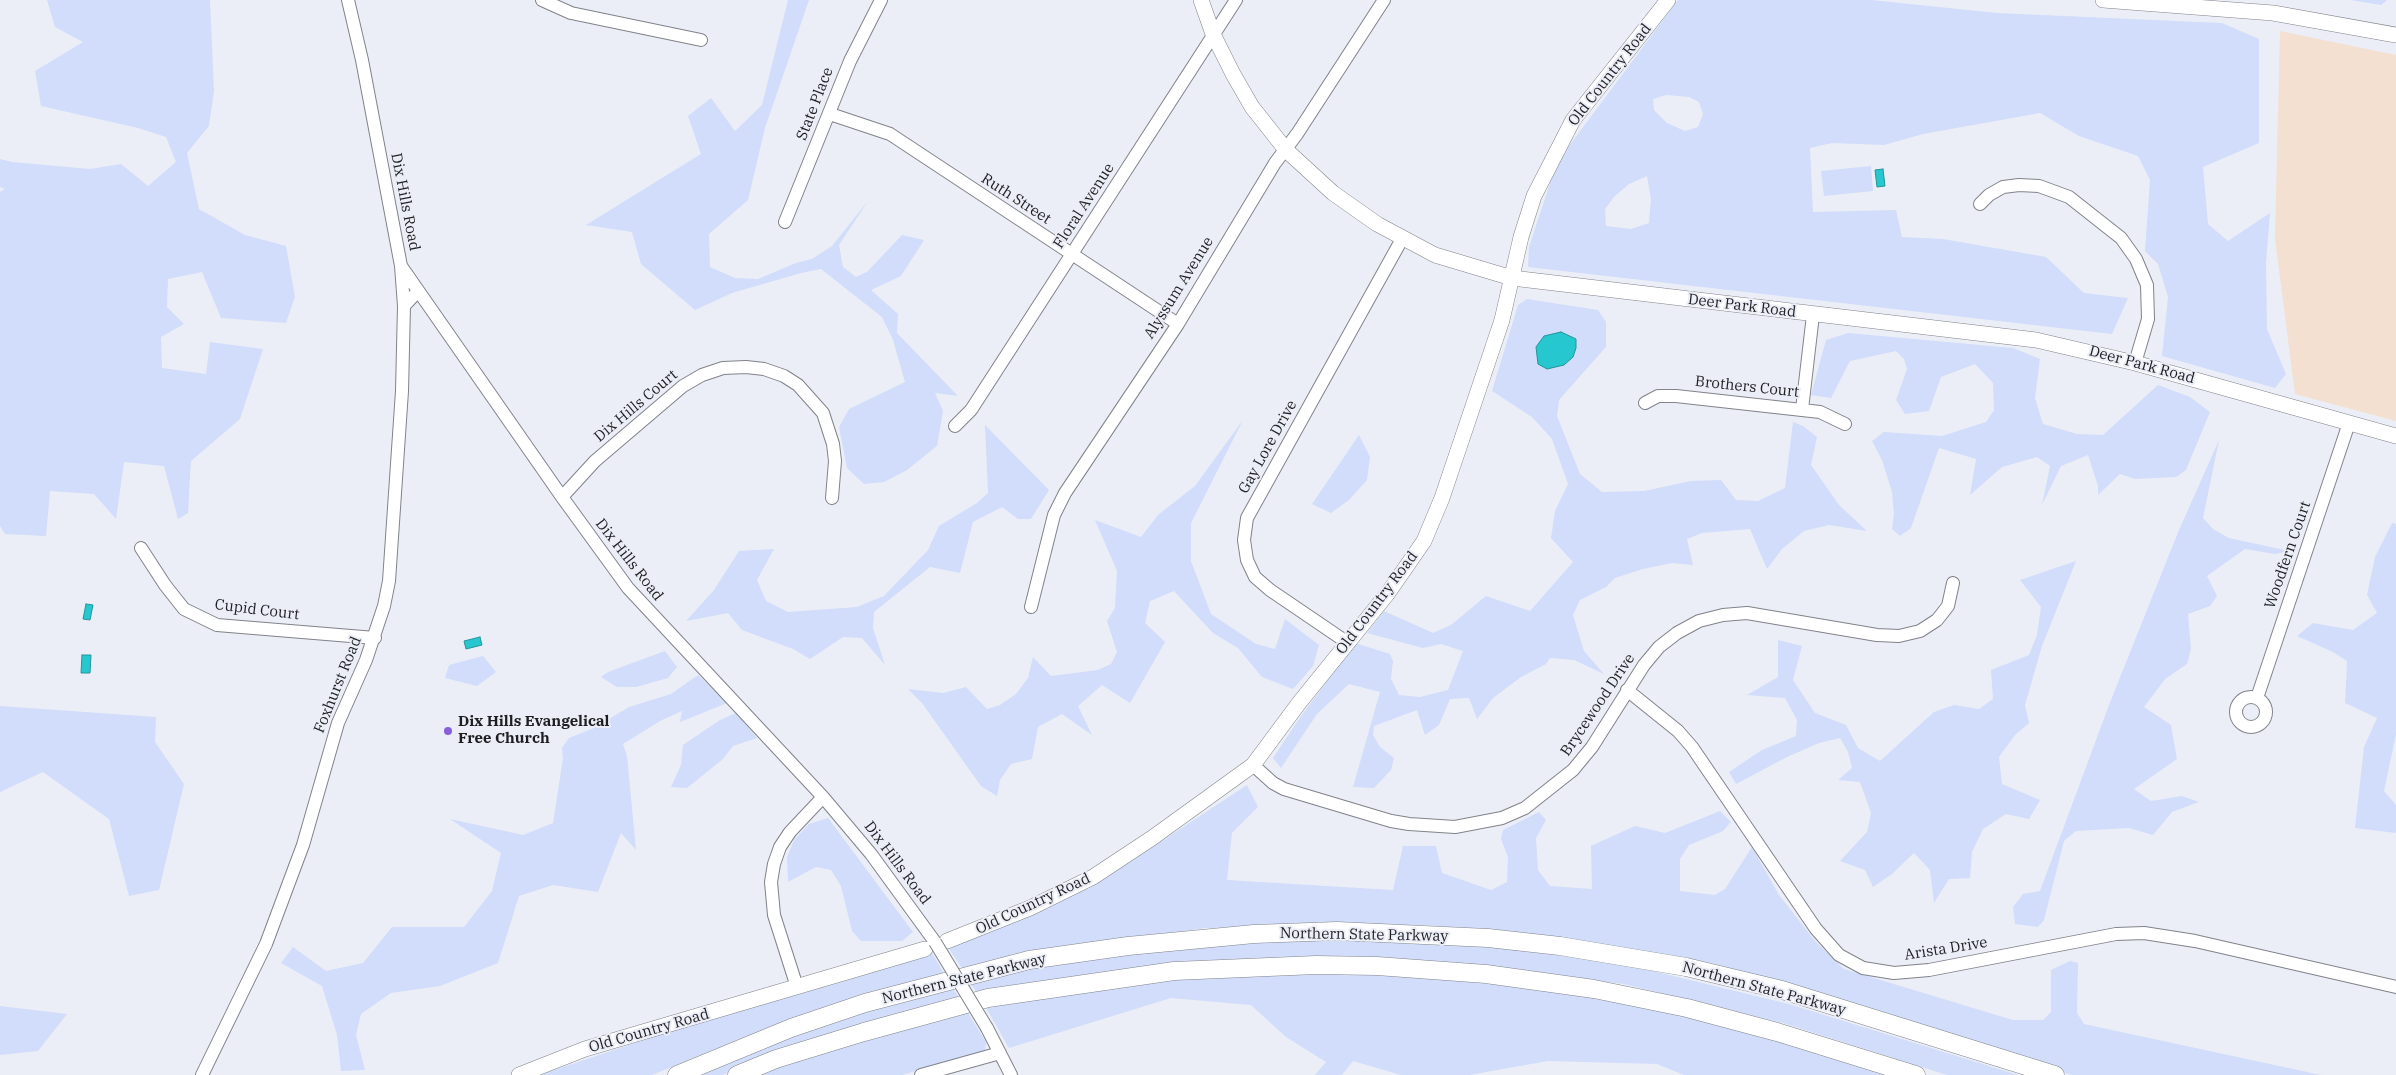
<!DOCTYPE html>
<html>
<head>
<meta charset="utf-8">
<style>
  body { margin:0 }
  canvas { display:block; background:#ebeef6 }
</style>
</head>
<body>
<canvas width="2396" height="1075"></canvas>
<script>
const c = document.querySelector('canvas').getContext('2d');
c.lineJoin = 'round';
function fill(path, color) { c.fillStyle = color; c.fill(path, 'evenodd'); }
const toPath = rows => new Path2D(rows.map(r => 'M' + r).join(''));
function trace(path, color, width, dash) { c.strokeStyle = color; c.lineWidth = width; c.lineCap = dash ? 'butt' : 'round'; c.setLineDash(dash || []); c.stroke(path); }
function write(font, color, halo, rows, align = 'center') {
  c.font = font + ' "IBM Plex Serif",serif'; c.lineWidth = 4; c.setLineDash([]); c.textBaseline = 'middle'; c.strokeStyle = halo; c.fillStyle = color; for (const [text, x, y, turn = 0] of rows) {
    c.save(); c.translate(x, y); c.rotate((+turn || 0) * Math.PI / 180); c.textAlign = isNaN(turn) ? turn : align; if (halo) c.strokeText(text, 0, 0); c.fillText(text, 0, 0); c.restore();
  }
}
fill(toPath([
  [2280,31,2396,55,2396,421,2295,394,2275,239]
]), '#f3e0d0');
fill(toPath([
  [47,0,210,0,214,91,209,126,187,153,199,209,245,235,286,246,295,297,286,323,221,318,202,272,168,279,167,307,184,324,161,337,162,368,206,374,210,342,263,349,240,419,191,461,188,513,178,519,164,466,124,462,116,519,94,494,50,491,46,536,5,534,0,526,0,192,5,189,0,187,0,159,12,162,90,169,121,164,148,186,176,162,166,137,138,128,41,106,35,71,83,42,55,27],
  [788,0,809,0,765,128,748,200,709,234,710,267,735,278,758,279,796,263,812,259,832,246,868,201,839,245,843,267,856,277,867,272,902,235,924,240,901,276,871,290,898,314,897,333,958,396,935,393,943,411,937,446,907,470,884,482,864,484,847,468,839,427,849,409,905,382,893,340,882,317,821,269,801,273,732,293,695,310,641,264,632,232,586,225,701,154,688,116,711,98,735,131,762,105],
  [1678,0,1871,0,1997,13,2222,23,2259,39,2259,143,2203,167,2208,224,2228,241,2270,213,2266,263,2267,329,2286,374,2275,388,2162,356,2168,297,2158,264,2145,251,2150,180,2138,156,2079,136,2040,113,1923,134,1884,145,1832,143,1810,148,1813,212,1896,210,1902,237,1943,239,2046,257,2084,293,2128,298,2112,334,1528,267,1529,247,1557,162],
  [1666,95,1689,97,1699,102,1703,114,1698,127,1685,131,1667,123,1654,110,1653,99],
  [1647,176,1651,199,1649,223,1631,229,1606,226,1605,209,1614,197,1629,184],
  [2350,0,2387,0,2381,5],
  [1871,166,1873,191,1824,196,1821,171],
  [1527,299,1598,310,1606,322,1606,347,1559,400,1557,416,1580,474,1602,492,1644,491,1691,481,1721,480,1736,500,1758,501,1785,488,1793,422,1803,426,1817,437,1811,465,1839,505,1867,531,1829,525,1804,531,1782,549,1767,569,1750,529,1702,533,1687,539,1693,565,1672,563,1643,569,1615,578,1606,587,1580,600,1573,615,1584,651,1604,674,1574,660,1550,658,1546,664,1521,677,1493,698,1477,719,1469,698,1450,699,1439,725,1425,735,1417,710,1374,726,1373,735,1380,747,1394,758,1391,770,1374,788,1353,787,1380,692,1349,684,1317,714,1281,768,1273,758,1299,719,1355,643,1390,654,1393,661,1391,679,1399,695,1420,697,1448,690,1463,651,1441,644,1423,648,1367,633,1384,611,1433,633,1451,625,1486,596,1530,611,1573,562,1551,538,1555,511,1568,484,1552,439,1532,417,1492,391,1518,305],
  [1848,333,2013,348,2040,359,2035,398,2043,424,2077,434,2103,435,2158,385,2190,397,2210,412,2186,470,2176,477,2135,479,2120,474,2098,495,2098,486,2088,455,2061,466,2042,505,2050,466,2037,457,2002,467,1970,495,1976,459,1939,448,1911,528,1900,536,1892,529,1894,514,1892,492,1882,460,1872,441,1884,432,1942,436,1986,422,1994,410,1993,383,1975,364,1941,377,1929,411,1905,414,1896,400,1907,369,1904,359,1896,351,1850,361,1831,398,1811,395,1826,340],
  [1243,420,1191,523,1191,561,1211,614,1256,644,1275,649,1285,619,1319,645,1313,666,1293,689,1262,677,1238,648,1213,633,1174,591,1150,601,1145,623,1165,642,1130,703,1102,685,1078,706,1092,735,1062,714,1038,727,1032,759,1011,764,1000,780,997,796,981,786,922,703,908,689,943,693,966,687,987,709,1000,705,1016,694,1028,678,1033,657,1051,676,1098,670,1111,664,1117,652,1107,621,1115,608,1117,571,1095,520,1141,537,1158,515,1195,486],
  [985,425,1049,490,1031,519,1018,519,1002,507,973,522,960,573,930,567,874,612,873,628,885,665,862,638,843,637,810,659,793,649,742,630,728,613,686,621,714,590,739,551,774,549,757,580,766,601,788,612,857,607,884,596,928,550,939,526,977,503,988,493],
  [1359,435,1370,457,1367,480,1349,500,1331,513,1312,504],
  [2219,440,2203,518,2213,529,2229,538,2289,551,2275,554,2245,549,2207,576,2217,596,2210,606,2188,614,2191,649,2187,664,2165,679,2144,707,2171,725,2177,759,2134,789,2151,801,2182,796,2199,802,2172,812,2153,835,2129,828,2076,831,2064,841,2044,920,2038,927,2015,924,2013,907,2023,894,2040,891,2109,705,2179,530],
  [2392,523,2396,524,2396,734,2384,791,2396,805,2396,833,2355,828,2364,747,2377,718,2345,703,2347,661,2333,652,2297,636,2313,623,2353,630,2377,613,2367,595,2375,557],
  [2076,561,2042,646,2025,705,2029,723,2015,735,1999,757,2002,784,2040,800,2029,819,2006,814,1983,829,1972,852,1970,878,1949,879,1934,903,1930,870,1914,853,1892,874,1873,887,1865,870,1840,861,1867,832,1871,813,1860,782,1838,780,1852,768,1848,752,1840,738,1819,743,1787,757,1736,784,1729,772,1762,750,1796,736,1797,720,1785,698,1747,695,1778,677,1778,640,1802,646,1793,680,1815,713,1846,725,1858,748,1880,761,1934,712,1954,705,1979,709,1993,699,1991,670,2029,655,2037,635,2041,607,2020,580],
  [665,651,677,667,668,678,636,687,617,687,601,677,608,672],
  [483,656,496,672,477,686,445,678,449,665],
  [698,675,727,703,680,722,682,711,660,721,623,744,627,756,636,850,621,833,598,892,553,885,519,896,498,963,440,986,391,993,361,1014,356,1035,365,1070,341,1071,337,1035,322,986,281,963,293,947,326,971,363,963,392,927,464,927,492,891,501,853,450,819,523,835,553,823,563,758,562,748,569,738,594,728,629,707,671,694],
  [0,706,156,717,155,742,184,784,159,890,129,896,109,819,43,772,0,792],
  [736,713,757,738,733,746,723,759,687,788,671,787,681,765,683,745,720,720],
  [1247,785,1258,807,1232,833,1227,880,1393,890,1403,846,1436,846,1442,873,1491,890,1507,882,1508,857,1501,839,1503,830,1539,812,1546,820,1536,838,1538,870,1550,886,1592,889,1591,846,1635,826,1665,833,1720,811,1731,822,1723,831,1689,845,1680,859,1680,891,1715,895,1725,889,1752,847,1779,895,1816,942,1844,969,2013,1020,2043,1020,2051,1012,2051,970,2070,961,2078,963,2077,1013,2084,1024,2321,1075,2072,1075,1801,988,1716,964,1527,934,1425,925,1205,928,1074,947,963,970,948,947,1092,887],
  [828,818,913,932,902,941,861,941,852,931,841,886,831,870,816,867,788,882,787,857,794,840,809,824],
  [1304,937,1455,942,1624,964,1789,1004,2018,1075,1947,1075,1783,1023,1624,984,1455,964,1308,959,977,993,969,981,1080,959],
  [932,953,946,977,770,1027,652,1075,539,1075,671,1031,852,979],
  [1306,973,1400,974,1493,983,1619,1001,1720,1023,1891,1075,1684,1075,1657,1064,1548,1061,1469,1075,1401,1075,1353,1061,1342,1075,1315,1075,1326,1062,1286,1037,1251,1005,1171,998,1009,1048,985,1006,1191,976],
  [951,985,960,1000,817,1040,722,1075,696,1075,814,1027],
  [0,1006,67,1014,38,1051,0,1055],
  [967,1011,986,1042,985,1051,902,1075,750,1075,832,1048]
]), '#d1ddfa');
const water = toPath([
  [1883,169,1885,186,1877,187,1875,170,1883,169],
  [1561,332,1576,339,1576,348,1573,357,1564,365,1547,369,1538,364,1536,347,1544,336,1561,332],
  [86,604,93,605,90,620,83,619,86,604],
  [480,637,482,645,466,649,464,641,480,637],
  [82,655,91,655,90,673,81,673,82,655]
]);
fill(water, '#27c7cf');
trace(water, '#24949b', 1);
const minor = toPath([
  [348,0,362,60,401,266,562,497,628,588,823,797,871,854,935,942],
  [542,0,571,13,701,40],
  [830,114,890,134,1178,324],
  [1980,204,1989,195,2003,187,2019,185,2039,186,2069,197,2121,238,2136,259,2147,285,2148,319,2135,363],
  [785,222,850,61,881,0],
  [401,266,404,306],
  [1645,403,1658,396,1676,396,1820,412,1845,424],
  [1802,409,1813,315],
  [955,426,971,410,1236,0],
  [562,497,595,461,683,386,702,375,723,368,746,367,764,369,784,376,798,385,823,413,833,444,835,461,832,498],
  [141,548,165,585,184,609,217,625,375,638],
  [1031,607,1054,515,1065,493,1178,324,1275,163,1297,134,1384,0],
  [1348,643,1270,590,1255,577,1247,560,1244,540,1247,518,1402,239],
  [1627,690,1678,731,1692,747,1816,929,1839,955,1863,968,1894,973,1929,970,2116,934,2144,933,2195,941,2396,987],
  '2236 712a15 15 0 1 1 30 0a15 15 0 1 1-30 0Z',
  [2257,698,2349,423],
  [1253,765,1273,783,1284,789,1391,821,1409,824,1455,827,1502,818,1525,808,1573,770,1592,747,1644,665,1659,647,1677,633,1699,621,1723,615,1747,613,1877,635,1899,636,1920,631,1937,620,1948,606,1953,583],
  [797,987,774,915,771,882,774,864,780,847,790,832,823,797],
  [987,1028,1011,1075],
  [202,1075,266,944,303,845,338,723,366,660,384,606,389,581,402,391,404,306,418,291],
  [921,1075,1000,1053]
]);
const major = toPath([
  [1201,0,1213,34,1233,74,1252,107,1286,150,1333,193,1377,224,1435,255,1512,278,2036,340,2135,363,2396,436],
  [2103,0,2273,13,2396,35],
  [947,941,1030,908,1093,877,1152,838,1253,765,1299,703,1388,593,1424,541,1442,498,1502,320,1521,237,1534,196,1573,120,1668,0],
  [519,1075,585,1049,925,949]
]);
const highway = toPath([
  [677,1075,791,1028,865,1003,1029,960,1128,946,1254,934,1337,931,1488,938,1560,946,1686,967,1782,990,2055,1075],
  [737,1075,776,1059,864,1032,988,998,1174,971,1316,965,1377,966,1486,974,1594,989,1687,1008,1777,1032,1916,1075]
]);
trace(minor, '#80838a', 14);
trace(major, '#80838a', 16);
trace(highway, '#80838a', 19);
trace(minor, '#fff', 12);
trace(major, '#fff', 15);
trace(highway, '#fff', 18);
const minorBridge = toPath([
  [935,942,987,1028]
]);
trace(minorBridge, '#80838a', 14, []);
trace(minorBridge, '#fff', 12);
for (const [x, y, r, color] of [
  [448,731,5,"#865fda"]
]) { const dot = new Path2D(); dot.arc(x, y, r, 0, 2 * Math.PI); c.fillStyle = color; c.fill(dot); trace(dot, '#ebeef6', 2); }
write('15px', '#1d1e21', '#ebeef6', [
  ["Old Country Road",1610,75,-52],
  ["State Place",815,104,-69],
  ["Ruth Street",1016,199,33],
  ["Dix Hills Road",405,202,79],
  ["Floral Avenue",1084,206,-57],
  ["Alyssum Avenue",1179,288,-58],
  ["Deer Park Road",1742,306,7],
  ["Deer Park Road",2142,365,15],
  ["Brothers Court",1747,387,6],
  ["Dix Hills Court",636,406,-40],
  ["Gay Lore Drive",1268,447,-61],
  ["Woodfern Court",2288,555,-71],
  ["Dix Hills Road",629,560,52],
  ["Old Country Road",1377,603,-53],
  ["Cupid Court",257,610,7],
  ["Foxhurst Road",338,685,-68],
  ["Brycewood Drive",1598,705,-56],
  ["Dix Hills Road",897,863,53],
  ["Old Country Road",1033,904,-25],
  ["Northern State Parkway",1364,935,1],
  ["Arista Drive",1946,949,-9],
  ["Northern State Parkway",964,979,-14],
  ["Northern State Parkway",1764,989,15],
  ["Old Country Road",649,1031,-16]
]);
write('bold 15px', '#1d1e21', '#ebeef6', [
  ["Dix Hills Evangelical",458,722],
  ["Free Church",458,739]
], 'left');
</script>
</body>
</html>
